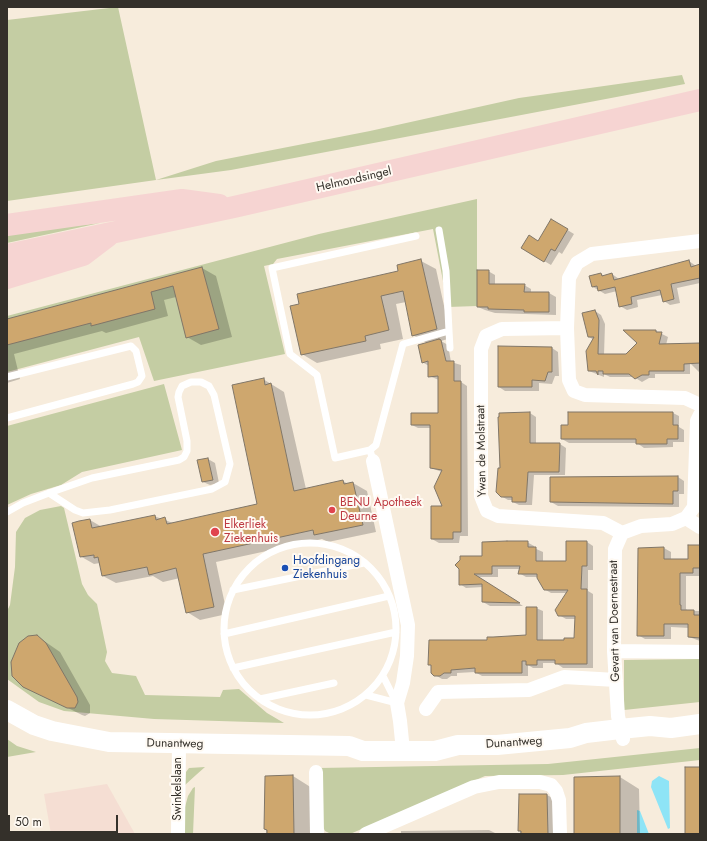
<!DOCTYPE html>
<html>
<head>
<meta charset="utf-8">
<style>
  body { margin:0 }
  #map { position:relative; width:707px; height:841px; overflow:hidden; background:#f7ecdc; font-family:Jost,sans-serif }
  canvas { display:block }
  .frame { position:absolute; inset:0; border:8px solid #34302a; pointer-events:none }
  .scale { position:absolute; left:8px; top:815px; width:110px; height:18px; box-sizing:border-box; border:2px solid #34302a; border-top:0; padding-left:5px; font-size:12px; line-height:14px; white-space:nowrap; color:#34302a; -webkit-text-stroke:3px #fffaf3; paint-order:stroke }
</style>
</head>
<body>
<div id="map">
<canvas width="707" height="841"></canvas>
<div class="frame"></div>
<div class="scale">50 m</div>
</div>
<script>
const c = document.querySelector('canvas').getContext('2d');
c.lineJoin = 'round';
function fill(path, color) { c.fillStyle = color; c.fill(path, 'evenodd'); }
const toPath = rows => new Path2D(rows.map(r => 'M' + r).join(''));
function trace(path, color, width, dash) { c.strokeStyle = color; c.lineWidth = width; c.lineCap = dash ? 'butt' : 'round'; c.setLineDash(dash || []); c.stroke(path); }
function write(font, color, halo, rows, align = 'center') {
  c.font = font + ' Jost,sans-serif'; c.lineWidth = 4; c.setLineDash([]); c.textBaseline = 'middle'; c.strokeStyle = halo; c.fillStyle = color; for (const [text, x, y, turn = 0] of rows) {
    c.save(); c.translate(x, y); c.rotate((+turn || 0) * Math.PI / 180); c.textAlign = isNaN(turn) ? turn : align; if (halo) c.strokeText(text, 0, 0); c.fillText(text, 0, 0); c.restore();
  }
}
fill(toPath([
  [107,784,135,834,51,834,44,794]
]), '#f5ded3');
fill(toPath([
  [118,7,156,180,216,161,370,131,519,98,682,75,685,84,231,170,156,180,7,201,7,20],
  [477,199,477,306,448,307,433,229,277,259,273,264,264,266,285,354,154,381,139,337,7,372,7,316,319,234],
  [100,223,7,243,7,233],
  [164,384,182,450,82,472,61,485,31,494,7,505,7,426],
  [61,506,64,508,82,584,88,595,97,604,107,652,105,661,112,673,136,676,145,695,220,697,223,690,239,689,267,713,284,723,154,719,64,711,39,702,7,679,7,611,10,605,15,567,16,532,25,518,40,510],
  [700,659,700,702,624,710,624,660],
  [7,739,17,746,36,752,7,757],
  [700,748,700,760,563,775,485,776,350,834,331,834,325,831,321,823,319,768,548,764],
  [205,767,196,775,185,785,186,772,189,768],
  [195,787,193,834,184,834,185,807,188,796,193,788]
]), '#c4cda3');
fill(toPath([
  [659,776,669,781,670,828,668,829,651,787,652,781],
  [637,810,640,811,649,834,637,834]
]), '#8ee4f6');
fill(toPath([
  [551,220,574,234,562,254,559,252,551,265,522,248,539,242],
  [421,261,436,269,451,338,441,341,448,345,451,362,461,365,461,382,467,386,468,536,460,536,459,543,439,543,432,539,444,507,442,472,431,468,431,428,418,428,412,425,439,414,439,380,429,376,429,366,422,362,427,343,413,335,406,302,396,304,403,339,380,344,381,349,317,363,302,354,400,272],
  [689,261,696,266,700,265,700,283,677,288,680,303,670,305,664,301,662,295,637,300,638,307,627,310,620,306,617,291,605,294,593,287,601,274,605,276,612,274,619,279],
  [202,268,216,276,232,337,201,345,187,337,176,297,164,300,168,316,106,333,102,331,14,354,20,379,7,383,7,320],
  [488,271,495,275,495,285,524,285,531,289,531,293,549,293,556,297,556,315,495,313,485,310,478,307],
  [595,311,601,315,605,324,604,355,626,355,639,342,626,331,656,331,668,337,666,345,700,344,700,373,690,363,690,374,655,374,655,378,649,378,642,382,634,377,610,377,604,374,604,377,589,371,594,340,589,337],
  [552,348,558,352,559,376,555,376,552,384,539,383,539,391,505,391,499,387],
  [263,379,284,392,306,489,343,481,348,484,353,483,367,491,376,532,328,542,322,539,216,562,227,614,200,620,187,612,180,578,163,582,153,576,116,583,103,576,100,563,94,564,80,556,90,520,102,527,154,516,173,523,259,504],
  [530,413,536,417,536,444,560,444,566,448,565,475,534,475,532,505,519,505,513,502,513,500,508,500,501,496,501,439,499,438,500,414],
  [673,413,679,416,679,427,684,430,684,442,673,442,673,447,644,448,637,443,569,443,562,439],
  [208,459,215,463,219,483,210,485,203,482],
  [678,477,684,481,684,494,679,494,679,507,558,506,551,502],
  [527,542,534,546,534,548,543,552,543,562,567,562,587,542,593,546,593,570,588,570,588,591,593,594,593,668,563,668,556,663,543,663,543,668,533,668,528,665,528,676,482,676,475,672,457,673,457,676,451,676,447,679,442,679,435,675,432,666,429,664,488,641,527,636,536,608,543,611,543,641,575,639,576,619,566,619,559,615,567,593,551,593,544,589,538,577,526,577,519,573,521,569,498,569,498,577,478,577,523,606,490,606,483,602,483,587,466,588,460,584,483,557],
  [700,546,700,576,686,576,686,609,688,611,700,611,700,641,689,637,689,628,671,627,671,639,645,639,638,635,664,548,671,552,671,560,689,560],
  [37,636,60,652,90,705,90,713,85,716,82,715,24,686],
  [293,776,312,788,313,834,266,834,266,777],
  [620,777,639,789,640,834,575,834],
  [520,795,547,795,564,804,564,834,520,834],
  [489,830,497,834,401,834,401,831]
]), '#0003');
const building = toPath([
  [551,219,568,229,555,251,551,249,544,262,521,248,529,235,538,241,551,219],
  [421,259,437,329,412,336,403,291,381,296,389,330,365,336,366,341,301,355,290,306,299,304,297,294,398,271,397,265,421,259],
  [689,260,691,267,700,264,700,278,671,284,674,299,663,302,660,290,631,297,632,304,619,307,615,287,598,291,597,286,592,287,589,276,601,273,602,276,612,273,614,280,689,260],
  [202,267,219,329,186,338,173,286,151,292,155,309,91,326,91,323,7,345,7,319,202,267],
  [477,270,489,270,489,284,525,284,524,292,549,292,549,312,524,312,524,310,488,309,488,307,477,307,477,270],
  [595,310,599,320,598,354,626,354,637,343,623,330,656,330,656,332,662,332,659,344,700,343,700,363,684,364,684,371,649,371,649,375,642,375,635,379,629,374,603,374,603,371,598,371,598,375,596,371,588,371,586,351,594,337,588,337,582,313,595,310],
  [439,339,441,340,446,361,454,361,454,381,461,381,461,532,453,532,453,539,431,539,431,506,442,506,434,487,442,470,430,468,430,425,411,425,411,413,438,413,438,376,428,377,428,361,422,363,418,345,439,339],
  [498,346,552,347,552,372,548,372,545,381,532,380,532,387,498,387,498,346],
  [264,378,265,385,271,383,294,491,343,480,344,484,353,482,363,525,314,535,313,530,203,554,214,607,186,613,176,568,149,575,147,567,102,576,98,557,94,558,94,555,80,557,72,523,79,521,90,519,92,528,155,515,156,520,165,517,167,524,257,504,232,385,264,378],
  [530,412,530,443,560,443,559,472,528,472,526,502,512,502,512,497,501,497,496,492,498,468,500,468,498,417,499,417,499,413,530,412],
  [568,412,673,412,673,425,678,425,678,439,667,439,667,444,636,444,636,439,561,439,561,425,568,425,568,412],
  [208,458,213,480,202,482,197,460,208,458],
  [678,476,678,491,673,491,673,504,550,502,550,477,678,476],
  [507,541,528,541,528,547,536,547,536,561,566,561,566,541,587,541,587,566,582,566,581,589,587,589,587,664,555,664,555,660,537,660,537,665,526,665,526,661,522,661,522,673,475,673,475,668,451,670,451,673,444,673,440,676,434,676,431,673,431,665,428,665,429,640,487,640,487,637,493,637,526,635,526,607,537,607,537,640,564,640,564,638,574,638,575,616,558,616,555,610,568,590,544,590,537,578,537,574,518,574,520,566,492,566,492,574,474,574,520,603,482,602,482,584,459,585,459,569,455,565,460,560,460,556,482,556,482,542,507,541],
  [688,545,700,545,700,568,693,568,693,573,680,573,680,605,681,605,681,610,694,610,694,615,700,615,700,638,688,637,688,624,664,624,664,636,637,636,638,548,664,547,664,559,688,559,688,545],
  [37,635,46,643,77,697,78,702,75,708,67,708,23,687,12,676,11,662,19,643,28,636,37,635],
  [685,767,700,767,700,834,685,834,685,767],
  [293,775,294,834,267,834,267,830,264,829,265,776,293,775],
  [620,776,620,834,574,834,574,777,620,776],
  [519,794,547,794,548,834,521,834,521,831,518,831,519,794]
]);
fill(building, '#cea76e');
trace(building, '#807668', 1);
trace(toPath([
  [449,331,450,348],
  [7,377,131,346,136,351,142,376,138,382,133,384,7,418],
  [370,450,376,445,403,344,449,331,446,271,439,230],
  [373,461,370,450,335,458,317,375,290,354,272,268,416,236],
  [7,512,23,503,49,493,92,478,179,460,184,457,187,451,187,441,178,397,179,392,182,386,191,382,201,382,209,386,214,395,230,464,225,482,212,489,110,510,83,513,75,510,49,493],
  '224 629a86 86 0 1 1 172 0a86 86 0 1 1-172 0Z',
  [233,590,364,563],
  [224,634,389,596],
  [233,668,396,632],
  [383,676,396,702],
  [366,695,397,703],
  [260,699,334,683]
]), '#fff', 7);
trace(toPath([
  [700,241,592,254,577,263,569,278,567,328,569,380,574,391,585,395,685,398,700,405],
  [567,328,502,329,486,336,481,349,481,496,487,511,498,516,603,523,622,533],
  [373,461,408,625,407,656,403,683,397,703,400,721,403,751],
  [686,518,700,527],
  [614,651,700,652],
  [426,709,438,692,529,690,564,677,616,680],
  [623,739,618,716,614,651,615,549,622,533,641,526,672,524,686,518,694,507,697,421,700,415],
  [316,772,317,834],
  [178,834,179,744],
  [366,834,474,787,499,782,540,782,551,785,556,791,559,800,560,834]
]), '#fff', 14);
trace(toPath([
  [7,710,34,725,52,731,109,742,349,746,363,751,435,751,458,745,497,745,570,738,586,733,620,729,650,726,671,728,700,724]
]), '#fff', 20);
trace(toPath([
  [7,225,182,200,219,205],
  [7,255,234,207,700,100],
  [7,278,83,255,108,236]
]), '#f6d4d2', 22);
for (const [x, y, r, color] of [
  [332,510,4,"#e0444e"],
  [215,532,5,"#e0444e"],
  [285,568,4,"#1a4fb4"]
]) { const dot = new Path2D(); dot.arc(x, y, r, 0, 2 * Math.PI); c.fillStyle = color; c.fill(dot); trace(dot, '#fffaf3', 1.5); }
write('12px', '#34302a', '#fffaf3', [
  ["Helmondsingel",354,180,-13],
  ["Ywan de Molstraat",482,451,-91],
  ["Gevart van Doernestraat",615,621,-91],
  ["Dunantweg",514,743,-4],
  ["Dunantweg",175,744,1],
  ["Swinkelslaan",178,789,-90]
]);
write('12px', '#be3a42', '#fffaf3', [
  ["BENU Apotheek",340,503],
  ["Deurne",340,517],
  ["Elkerliek",224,525],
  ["Ziekenhuis",224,539]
], 'left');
write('12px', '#164399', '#fffaf3', [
  ["Hoofdingang",293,561],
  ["Ziekenhuis",293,575]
], 'left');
</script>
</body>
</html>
